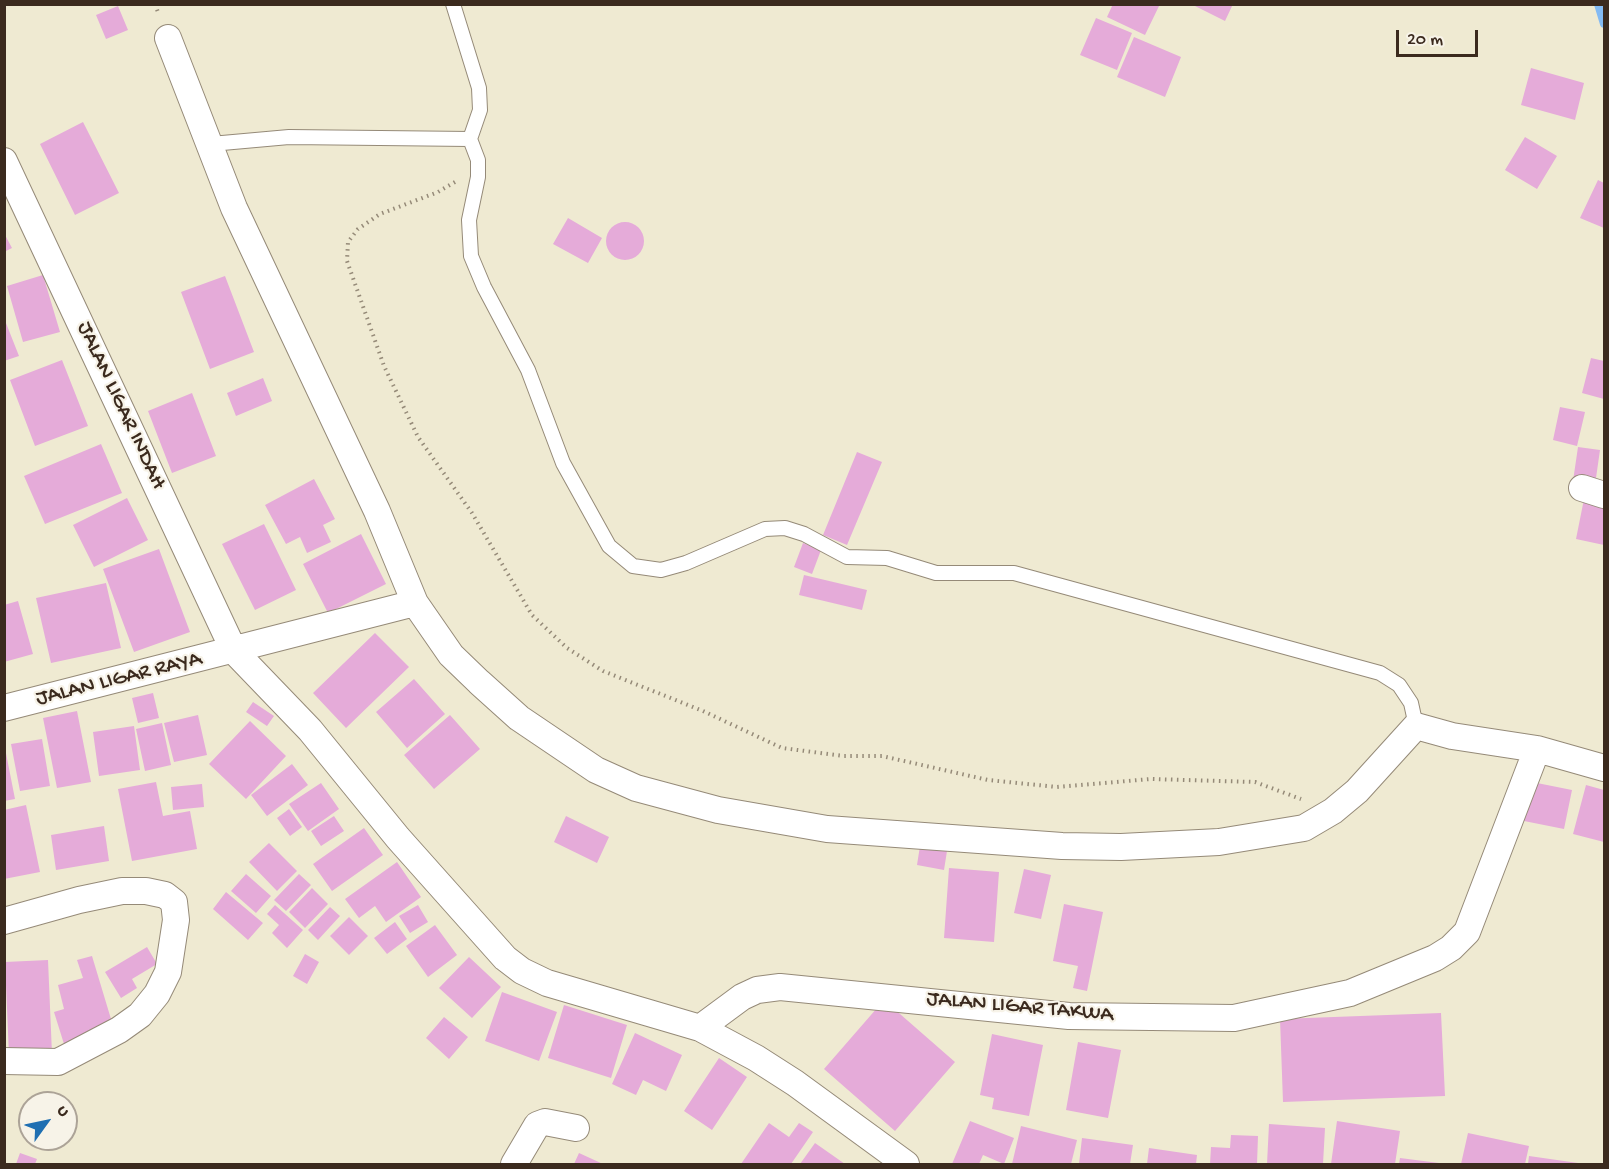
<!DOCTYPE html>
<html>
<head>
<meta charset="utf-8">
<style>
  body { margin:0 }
  #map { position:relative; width:1609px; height:1169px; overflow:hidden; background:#efead2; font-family:"Gochi Hand",sans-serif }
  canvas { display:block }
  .frame { position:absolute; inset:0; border:6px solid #3b2a1e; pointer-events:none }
  .north { position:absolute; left:18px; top:1091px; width:60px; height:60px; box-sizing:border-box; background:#f7f3e8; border:2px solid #aca397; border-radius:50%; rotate:57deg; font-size:16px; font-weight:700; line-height:24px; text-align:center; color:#3b2a1e }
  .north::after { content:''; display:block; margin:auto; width:21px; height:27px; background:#1f6fb2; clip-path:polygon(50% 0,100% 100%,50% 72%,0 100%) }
  .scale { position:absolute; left:1396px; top:30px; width:82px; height:27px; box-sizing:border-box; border:3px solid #3b2a1e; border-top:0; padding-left:8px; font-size:18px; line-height:21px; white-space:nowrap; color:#3b2a1e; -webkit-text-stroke:4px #f7f3e8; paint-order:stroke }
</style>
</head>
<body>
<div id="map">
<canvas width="1609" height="1169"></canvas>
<div class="frame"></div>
<div class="north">U</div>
<div class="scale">20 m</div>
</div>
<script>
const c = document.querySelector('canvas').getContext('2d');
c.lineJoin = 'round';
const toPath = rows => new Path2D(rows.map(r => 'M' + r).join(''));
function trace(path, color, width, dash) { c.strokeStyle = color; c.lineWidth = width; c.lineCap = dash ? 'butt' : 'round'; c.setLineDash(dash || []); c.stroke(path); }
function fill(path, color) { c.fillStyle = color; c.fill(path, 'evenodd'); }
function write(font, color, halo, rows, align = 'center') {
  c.font = font + ' "Gochi Hand",sans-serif'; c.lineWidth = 4.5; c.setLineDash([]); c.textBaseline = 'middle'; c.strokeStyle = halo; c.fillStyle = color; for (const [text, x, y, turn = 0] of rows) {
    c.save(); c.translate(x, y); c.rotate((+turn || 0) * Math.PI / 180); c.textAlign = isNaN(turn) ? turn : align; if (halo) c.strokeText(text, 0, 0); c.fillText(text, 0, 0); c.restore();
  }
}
trace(toPath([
  [1598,4,1604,24]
]), '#83baf3', 8);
fill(toPath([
  [1113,4,1160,4,1145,35,1107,17],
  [1191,4,1233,4,1225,21],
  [118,6,128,30,106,39,96,15],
  [1096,18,1132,33,1117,70,1080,55],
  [1134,37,1181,57,1165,97,1117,77],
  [1531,68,1584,83,1575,120,1521,105],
  [83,122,119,193,75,215,40,144],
  [1525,137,1557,156,1537,189,1505,170],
  [1598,180,1604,183,1604,228,1580,218],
  [568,218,602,238,588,263,553,244],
  '606 241a19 19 0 1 1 38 0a19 19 0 1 1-38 0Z',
  [4,233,12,248,4,252],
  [43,275,60,332,23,342,7,286],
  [225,276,254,352,210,369,181,292],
  [4,318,19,356,4,361],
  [1591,358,1604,361,1604,399,1582,393],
  [62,360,88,426,35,446,10,380],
  [263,378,272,401,236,416,227,393],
  [192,393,216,456,172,473,148,411],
  [1560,407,1585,412,1577,446,1553,440],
  [101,444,122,493,45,524,24,476],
  [1578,447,1600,450,1595,485,1573,481],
  [857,452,882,462,847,545,823,535],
  [314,479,335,519,323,525,331,542,307,553,300,537,286,544,265,505],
  [127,498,148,540,94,567,73,525],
  [1584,499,1604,504,1604,545,1576,539],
  [264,524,296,590,255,610,222,544],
  [361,534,386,584,328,613,303,564],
  [803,543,821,550,812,574,794,567],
  [159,549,190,632,134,652,103,569],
  [804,575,867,590,862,610,799,595],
  [106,583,121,648,51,663,36,598],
  [18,601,33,654,4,662,4,605],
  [375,633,409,667,346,728,313,693],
  [414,679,445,714,407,748,376,712],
  [153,693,159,718,138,723,132,698],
  [253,702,274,716,267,726,246,712],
  [77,711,91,782,57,788,43,718],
  [198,715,207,755,174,762,164,723],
  [450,715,480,749,434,789,404,755],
  [250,721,286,756,246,799,209,764],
  [162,723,171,765,145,771,136,729],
  [134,726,140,770,99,776,93,732],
  [42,739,50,786,20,791,11,744],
  [4,743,15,799,4,801],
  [292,764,308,785,267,816,251,795],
  [156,782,163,816,190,811,197,849,132,861,118,789],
  [1532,782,1572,790,1564,829,1524,821],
  [321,783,339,809,308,831,289,804],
  [202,784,204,807,173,810,171,787],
  [1586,785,1604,790,1604,842,1573,834],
  [26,805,40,872,4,879,4,810],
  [289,809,302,827,290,836,277,818],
  [334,816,344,831,321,846,311,831],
  [566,816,609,837,597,863,554,842],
  [104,826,109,861,56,870,51,835],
  [364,828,383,855,332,891,313,864],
  [269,843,297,871,277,891,249,862],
  [920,846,947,851,944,870,917,865],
  [397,862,421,897,386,922,375,906,359,918,345,899],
  [949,868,999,872,994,942,944,938],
  [1024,869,1051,875,1041,919,1014,913],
  [246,874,271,896,256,913,231,891],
  [299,874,311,885,286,911,274,900],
  [312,888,328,904,305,928,289,912],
  [226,892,263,923,248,940,213,909],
  [1064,904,1103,912,1087,991,1073,988,1078,966,1053,961],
  [275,905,303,930,287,948,272,933,279,925,267,914],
  [418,905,428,922,410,933,399,916],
  [330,907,340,916,318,940,308,930],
  [349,917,368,936,349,955,330,936],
  [395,922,407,939,387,954,374,938],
  [435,925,457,955,428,977,406,946],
  [147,947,157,964,132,979,137,988,121,998,105,972],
  [305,954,319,962,307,984,293,976],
  [92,956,114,1029,64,1044,54,1012,64,1009,58,985,83,978,77,960],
  [469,957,501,987,472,1018,439,988],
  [48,960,52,1054,9,1055,5,962],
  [502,992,557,1012,539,1061,485,1041],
  [884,1000,955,1062,895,1131,824,1069],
  [564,1005,627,1025,611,1078,548,1058],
  [1441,1013,1445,1096,1283,1102,1280,1019],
  [444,1017,468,1037,449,1059,426,1038],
  [635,1033,682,1055,666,1091,643,1080,636,1095,612,1084],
  [992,1034,1043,1045,1029,1116,992,1109,994,1098,980,1095],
  [1078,1042,1121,1050,1108,1118,1066,1110],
  [719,1058,747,1077,712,1130,684,1111],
  [970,1121,1014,1138,1004,1164,983,1155,979,1164,952,1164],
  [1337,1121,1400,1131,1395,1164,1331,1164],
  [769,1123,789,1137,799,1123,813,1132,791,1164,741,1164],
  [1269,1124,1325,1128,1323,1164,1267,1164],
  [1021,1126,1077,1140,1071,1164,1012,1164],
  [1468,1133,1529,1146,1525,1164,1461,1164],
  [1231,1135,1258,1136,1257,1164,1210,1164,1211,1147,1230,1148],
  [1082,1138,1133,1145,1130,1164,1079,1164],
  [815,1143,845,1164,800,1164],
  [1149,1148,1197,1155,1196,1164,1147,1164],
  [20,1153,37,1159,35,1164,16,1164],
  [579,1153,603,1164,574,1164],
  [1529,1156,1578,1163,1578,1164,1528,1164],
  [1400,1158,1439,1163,1439,1164,1399,1164]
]), '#e5abd9');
const lane = toPath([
  [470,139,478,160,478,177,469,220,471,256,484,287,528,370,563,463,609,546,633,566,661,570,686,563,765,529,785,528,804,534,847,557,887,558,936,573,1014,573,1380,673,1399,685,1411,703,1416,726],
  [211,144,289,137,470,139,480,110,479,88,453,4]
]);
const street = toPath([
  [168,38,234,208,377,511,415,603,451,655,479,682,519,718,596,770,636,788,718,810,827,829,1062,846,1121,847,1219,842,1304,828,1333,811,1357,791,1416,726,1452,736,1537,749,1604,768],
  [4,161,234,651,310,730,398,838,505,958,522,971,547,983,700,1028,756,1058,795,1083,906,1164],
  [1582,488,1604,495],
  [4,708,415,603],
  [4,921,79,900,122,891,146,891,165,895,174,902,176,920,168,972,157,994,140,1015,119,1030,58,1062,4,1061],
  [700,1028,742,997,757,990,780,987,1069,1016,1234,1018,1350,993,1435,958,1451,948,1467,932,1537,749],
  [514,1164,537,1125,545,1122,576,1128]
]);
trace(lane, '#958a78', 16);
trace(street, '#958a78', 28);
trace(toPath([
  [155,4,159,15],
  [455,182,438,192,380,214,358,229,348,242,347,261,384,366,418,437,472,513,532,615,567,648,603,671,703,711,782,748,844,756,882,756,988,780,1057,787,1151,779,1255,782,1301,799]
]), '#958a78', 4, [1.5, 4.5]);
trace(lane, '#fff', 14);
trace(street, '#fff', 26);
write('22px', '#3b2a1e', '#f7f3e8', [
  ["JALAN LIGAR INDAH",120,406,65],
  ["JALAN LIGAR RAYA",119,680,-14],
  ["JALAN LIGAR TAKWA",1020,1008,5]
]);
</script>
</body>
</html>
